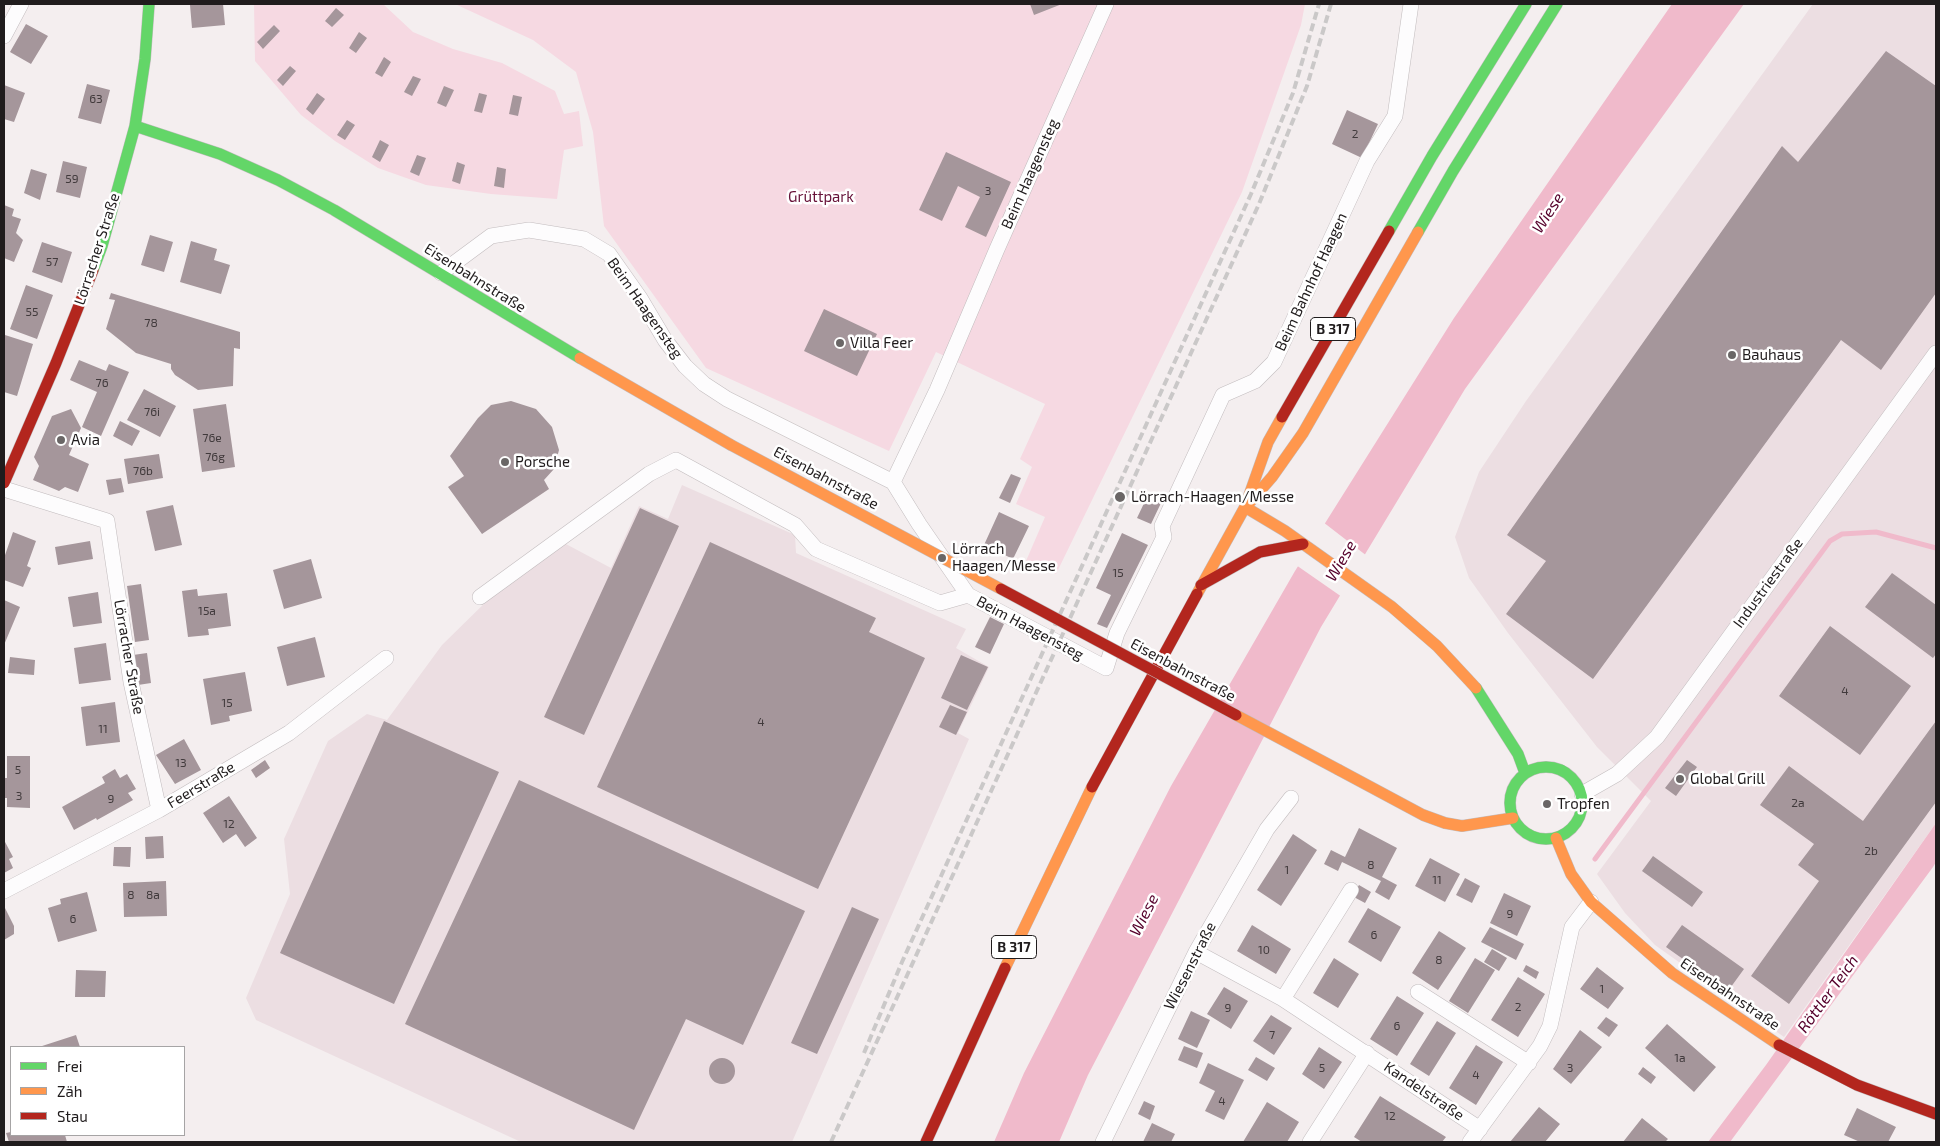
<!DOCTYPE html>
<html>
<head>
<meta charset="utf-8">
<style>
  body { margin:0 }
  #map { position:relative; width:1940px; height:1146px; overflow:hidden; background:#f4eeef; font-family:"Exo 2",sans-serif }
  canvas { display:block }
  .frame { position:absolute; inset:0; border:5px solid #201c1d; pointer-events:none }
  .legend { position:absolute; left:10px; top:1046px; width:175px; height:90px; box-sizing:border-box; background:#fff; border:1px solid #a6a4a5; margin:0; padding:6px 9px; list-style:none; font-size:15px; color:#201c1d }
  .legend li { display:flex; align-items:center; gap:10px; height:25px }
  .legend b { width:25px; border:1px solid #a6a4a5 }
</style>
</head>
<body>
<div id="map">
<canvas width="1940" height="1146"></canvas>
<div class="frame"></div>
<ul class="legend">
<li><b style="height:6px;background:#63d668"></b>Frei</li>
<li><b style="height:6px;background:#ff974d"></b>Zäh</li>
<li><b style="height:6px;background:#b3261e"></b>Stau</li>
</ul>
</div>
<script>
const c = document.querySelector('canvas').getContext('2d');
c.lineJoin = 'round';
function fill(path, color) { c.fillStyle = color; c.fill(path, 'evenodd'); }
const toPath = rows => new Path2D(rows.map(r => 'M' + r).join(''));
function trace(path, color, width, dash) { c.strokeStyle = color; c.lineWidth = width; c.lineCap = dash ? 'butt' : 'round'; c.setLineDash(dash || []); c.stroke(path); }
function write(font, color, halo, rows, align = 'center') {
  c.font = font + ' "Exo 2",sans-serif'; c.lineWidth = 5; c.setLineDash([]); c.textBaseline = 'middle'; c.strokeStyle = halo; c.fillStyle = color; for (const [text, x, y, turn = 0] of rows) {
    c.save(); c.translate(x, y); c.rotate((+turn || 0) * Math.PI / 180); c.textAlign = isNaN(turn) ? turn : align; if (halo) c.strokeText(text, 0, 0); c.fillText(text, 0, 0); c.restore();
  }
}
fill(toPath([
  [1813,4,1936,4,1936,823,1784,1037,1655,945,1625,913,1597,874,1651,801,1597,747,1508,633,1469,578,1455,537,1479,472,1526,401],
  [682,485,795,535,796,553,966,629,956,648,989,667,958,733,969,739,792,1142,521,1142,256,1020,246,998,290,894,284,839,328,741,367,714,387,720,442,645,495,593,564,543,611,568,639,506,668,519]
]), '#ecdee2');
fill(toPath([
  [254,4,383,4,413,32,453,49,502,63,555,91,564,114,579,111,583,146,564,150,557,199,491,194,426,185,378,168,335,141,301,115,255,61],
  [455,4,1305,4,1301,25,1242,192,1056,574,1026,561,1045,517,1016,504,1032,467,1020,459,1045,404,936,352,889,451,706,368,604,226,593,132,576,72,533,40]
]), '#f6d9e2');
fill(toPath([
  [1672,4,1744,4,1465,389,1321,627,1088,1075,1059,1142,994,1142,1024,1073,1171,786,1295,571,1454,318],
  [1936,823,1936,862,1933,867,1730,1142,1708,1142,1766,1065]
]), '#f0bacb');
fill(toPath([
  [1323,522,1367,556,1342,597,1296,565]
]), '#f4eeef');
trace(toPath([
  [1595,859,1830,541,1842,534,1876,532,1936,548]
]), '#f0bacb', 5);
fill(toPath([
  [223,4,225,25,192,28,190,5],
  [1030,4,1062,4,1034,15],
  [336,8,344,15,332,27,325,21],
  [26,24,48,36,31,64,10,52],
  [274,25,280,31,263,49,257,42],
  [359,32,367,38,356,53,349,48],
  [1886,51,1936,86,1936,293,1881,370,1841,340,1593,679,1506,614,1546,561,1507,535,1782,146,1798,162],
  [384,57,391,62,382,77,375,73],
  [290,66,296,71,283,86,277,80],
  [413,76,421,79,412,96,404,92],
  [87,84,110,90,101,124,78,118],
  [4,85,25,93,14,122,4,119],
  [444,86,454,90,446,107,437,103],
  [317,93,325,99,313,115,306,109],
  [479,93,487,95,482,113,474,111],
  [513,95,522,97,518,116,509,114],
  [1347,110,1378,124,1362,158,1332,144],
  [347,120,355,125,345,140,337,135],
  [380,140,389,145,380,162,372,157],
  [946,152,1011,182,986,237,965,227,980,197,958,186,942,221,919,210],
  [417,155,426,158,419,176,410,172],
  [63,161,87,167,80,198,56,192],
  [457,162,465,165,460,184,452,181],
  [497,167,506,169,504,188,494,186],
  [31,169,47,174,40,200,24,193],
  [4,205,14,209,12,216,21,219,16,233,23,240,14,262,4,258],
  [150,235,173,242,164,272,141,265],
  [191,241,217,249,214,260,230,265,221,294,180,282],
  [42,242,72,252,62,283,32,272],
  [26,285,53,295,37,339,10,329],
  [111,293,240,332,240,349,234,348,233,386,198,390,175,375,171,369,171,364,136,353,106,329,115,300,109,299],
  [824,309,877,334,857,376,804,351],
  [5,335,33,344,17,396,4,392],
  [79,360,106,371,109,364,129,372,101,436,82,427,97,392,70,380],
  [144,389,176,406,160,437,127,420],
  [511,401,536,409,552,427,559,450,554,469,544,480,549,489,482,534,448,487,464,476,450,456,478,418,491,405],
  [226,404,235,467,202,472,193,409],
  [71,409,81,428,69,455,89,464,78,492,65,487,59,491,33,480,39,466,34,457,52,416],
  [120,421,140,431,132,446,113,436],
  [159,454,163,478,128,484,124,459],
  [1011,474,1021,478,1010,503,999,498],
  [121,478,124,492,109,495,106,480],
  [1147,497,1161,503,1151,524,1137,518],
  [173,505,182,545,155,551,146,511],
  [640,508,679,526,584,735,544,717],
  [999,512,1029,526,1013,559,984,545],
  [13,532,36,541,27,566,31,568,23,587,4,580,4,558],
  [1122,533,1148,545,1107,628,1097,624,1111,595,1096,588],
  [90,541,93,559,58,565,55,547],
  [710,542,876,618,869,632,925,658,818,889,597,787],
  [311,559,322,598,284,609,273,570],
  [1892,573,1936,605,1936,654,1933,658,1865,607],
  [141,584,149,640,135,642,127,586],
  [197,589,198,596,227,593,231,626,208,629,209,635,188,637,182,591],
  [98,592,102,623,73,627,68,597],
  [4,600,20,607,4,645],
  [990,617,1004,624,990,654,975,647],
  [1830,626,1911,686,1860,755,1779,696],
  [315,637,325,677,287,686,277,647],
  [106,643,111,680,79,684,74,648],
  [147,653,151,683,138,685,133,655],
  [961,655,988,667,967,710,941,698],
  [10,657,35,660,34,675,8,673],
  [245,672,252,711,229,716,230,721,211,725,203,679],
  [115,702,120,742,86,746,81,707],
  [950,705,967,712,956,735,939,727],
  [384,721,499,772,394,1004,280,953],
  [1936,721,1936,802,1789,1004,1751,976,1819,881,1798,865,1814,844,1760,805,1789,766,1863,821],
  [184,739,201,770,175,784,156,755],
  [7,756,30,756,30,808,7,807,7,798,4,798,4,778,7,778],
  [265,760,270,768,256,778,251,770],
  [1687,760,1697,767,1676,796,1665,788],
  [115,769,120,778,127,774,136,789,128,793,133,800,97,820,96,818,74,830,62,807,105,783,102,777],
  [519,780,805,911,743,1045,686,1019,634,1130,405,1024],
  [229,796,257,838,245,847,236,834,223,843,203,813],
  [1359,828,1397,848,1382,877,1397,885,1389,900,1375,892,1381,881,1342,862,1338,871,1324,864,1331,850,1345,857],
  [1293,834,1317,850,1281,906,1257,890],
  [163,836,164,858,146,859,145,837],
  [4,840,13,857,9,859,13,868,4,873],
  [114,847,131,847,130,867,113,866],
  [1653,856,1703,892,1692,907,1642,871],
  [1430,858,1460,874,1445,902,1415,886],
  [1465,878,1480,886,1472,903,1456,895],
  [166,881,167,916,124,917,123,883],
  [1359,885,1371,892,1365,903,1352,896],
  [87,892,97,931,58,942,48,908,61,904,60,899],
  [1504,893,1531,906,1517,936,1490,923],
  [852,907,879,919,817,1054,791,1043],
  [5,908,14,926,14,934,4,940],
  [1368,908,1401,927,1381,962,1348,942],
  [1252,925,1291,949,1276,974,1237,951],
  [1682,925,1744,969,1728,991,1666,947],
  [1490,927,1524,944,1516,960,1481,942],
  [1439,931,1466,948,1438,990,1412,973],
  [1492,949,1507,958,1499,971,1484,962],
  [1334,958,1359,974,1338,1008,1313,993],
  [1475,958,1495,970,1468,1013,1449,1001],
  [1526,965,1539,972,1536,979,1523,971],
  [1597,967,1624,988,1608,1009,1580,989],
  [76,970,106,971,105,997,75,997],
  [1518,977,1545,994,1518,1037,1491,1020],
  [1224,987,1248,1001,1231,1029,1207,1014],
  [1397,996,1424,1013,1397,1056,1370,1039],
  [1191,1011,1210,1020,1197,1048,1178,1039],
  [1271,1015,1292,1028,1274,1055,1253,1041],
  [1606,1017,1618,1025,1609,1037,1597,1028],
  [1437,1021,1456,1033,1429,1076,1410,1064],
  [1667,1024,1716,1067,1694,1092,1645,1048],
  [1580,1030,1602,1047,1571,1084,1553,1069],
  [76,1035,80,1047,39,1047],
  [1476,1045,1503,1062,1476,1105,1449,1088],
  [1184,1046,1203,1053,1197,1068,1178,1060],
  [1319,1047,1342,1062,1324,1089,1302,1074],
  [1256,1057,1275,1068,1267,1081,1248,1070],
  '709 1071a13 13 0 1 1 26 0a13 13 0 1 1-26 0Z',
  [1208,1063,1244,1080,1224,1120,1205,1111,1215,1091,1199,1083],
  [1643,1067,1656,1077,1651,1084,1638,1074],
  [1380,1096,1446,1137,1442,1142,1362,1142,1354,1137],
  [1144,1101,1155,1106,1150,1120,1138,1114],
  [1267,1102,1299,1122,1287,1142,1243,1142],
  [1539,1107,1560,1124,1545,1142,1510,1142],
  [1857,1108,1896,1127,1888,1142,1860,1142,1844,1135],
  [1642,1118,1668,1139,1665,1142,1623,1142],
  [1152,1123,1175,1134,1171,1142,1143,1142],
  [11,1132,11,1135,65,1135,67,1142,9,1142,6,1133]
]), '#a5969b');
const street = toPath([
  [4,36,21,4],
  [441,273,491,236,529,230,584,239,609,254,640,298,665,340,685,366,704,384,727,399,893,482,919,524,968,595,1106,668,1117,633,1164,537,1162,526,1223,395,1255,381,1274,362,1367,161,1395,116,1411,4],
  [893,482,937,390,997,249,1106,4],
  [4,489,107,521,131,682,159,810],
  [480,597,649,474,676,460,795,525,816,549,940,603,968,595],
  [1582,794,1617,774,1657,737,1936,353],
  [4,891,159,810,289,733,386,658],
  [1196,952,1283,999,1480,1129],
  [1418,992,1529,1063],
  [1283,999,1351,890],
  [1103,1142,1196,952,1267,829,1291,798],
  [1310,1142,1367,1053],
  [1470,1142,1540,1046,1550,1026,1572,927,1591,902]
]);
const fast = toPath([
  [135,126,220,154,278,180,334,210,580,358],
  [1389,231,1432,156,1526,4],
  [1418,232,1453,171,1557,4],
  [93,270,102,246,135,126,145,59,149,4],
  [1476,688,1518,754,1525,773],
  '1510 803a36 36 0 1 1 72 0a36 36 0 1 1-72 0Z'
]);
const slow = toPath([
  [580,358,731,445],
  [1250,502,1272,477,1303,433,1418,232],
  [1245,507,1285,531,1392,607,1437,646,1476,688],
  [1197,594,1245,507,1268,442,1282,417],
  [1339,770,1423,815,1445,823,1462,826,1513,818],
  [1556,838,1571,874,1591,902,1672,973,1779,1045],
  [1005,968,1092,787]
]);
const jam = toPath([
  [1282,417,1389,231],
  [4,483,56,363,93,270],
  [1201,585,1260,552,1303,544],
  [1092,787,1197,594],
  [1779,1045,1857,1085,1936,1114],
  [926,1142,1005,968]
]);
trace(street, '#c2bcbe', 16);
trace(fast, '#c2bcbe', 12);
trace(slow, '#c2bcbe', 12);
trace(jam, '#c2bcbe', 12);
trace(street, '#fdfcfd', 15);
trace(fast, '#63d668', 11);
trace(slow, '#ff974d', 11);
trace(jam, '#b3261e', 11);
trace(toPath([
  [864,1053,902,962,1251,194,1293,93,1319,4],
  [831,1142,1259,204,1307,86,1331,4]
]), '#cac8c8', 4, [8, 4]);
const slowBridge = toPath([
  [731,445,1001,589],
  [1236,715,1339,770]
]);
const jamBridge = toPath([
  [1001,589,1236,715]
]);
trace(slowBridge, '#c2bcbe', 12, []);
trace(jamBridge, '#c2bcbe', 12, []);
trace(slowBridge, '#ff974d', 11);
trace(jamBridge, '#b3261e', 11);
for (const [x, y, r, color] of [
  [840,343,5,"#6a6666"],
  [1732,355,5,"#6a6666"],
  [61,440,5,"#6a6666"],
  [505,462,5,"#6a6666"],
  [1120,497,6,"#6a6666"],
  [942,558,5,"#6a6666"],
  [1680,779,5,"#6a6666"],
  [1547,804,5,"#6a6666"]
]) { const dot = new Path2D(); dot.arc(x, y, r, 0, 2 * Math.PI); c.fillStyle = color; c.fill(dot); trace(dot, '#fff', 2); }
write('12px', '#413a3c', null, [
  ["63",96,99],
  ["2",1355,134],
  ["59",72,179],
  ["3",988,191],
  ["57",52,262],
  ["55",32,312],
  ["78",151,323],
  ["76",102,383],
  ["76i",152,412],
  ["76e",212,438],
  ["76g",215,457],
  ["76b",143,471],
  ["15",1118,573],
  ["15a",207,611],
  ["4",1845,691],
  ["15",227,703],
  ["4",761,722],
  ["11",103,729],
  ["13",181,763],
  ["5",18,770],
  ["3",19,796],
  ["9",111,799],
  ["2a",1798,803],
  ["12",229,824],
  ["2b",1871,851],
  ["8",1371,865],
  ["1",1287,870],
  ["11",1437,880],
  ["8",131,895],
  ["8a",153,895],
  ["9",1510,914],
  ["6",73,919],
  ["6",1374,935],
  ["10",1264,950],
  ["8",1439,960],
  ["1",1602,989],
  ["2",1518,1007],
  ["9",1228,1008],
  ["6",1397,1026],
  ["7",1272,1035],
  ["1a",1680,1058],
  ["5",1322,1068],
  ["3",1570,1068],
  ["4",1476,1075],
  ["4",1222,1101],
  ["12",1390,1116]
]);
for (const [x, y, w] of [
  [1333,329,45],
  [1014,947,45]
]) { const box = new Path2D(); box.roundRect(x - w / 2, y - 11.5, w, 23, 4); c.fillStyle = '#fff'; c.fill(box); trace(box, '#201c1d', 1); }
write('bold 14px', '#201c1d', null, [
  ["B 317",1333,329],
  ["B 317",1014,947]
]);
write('15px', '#201c1d', '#fff', [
  ["Beim Haagensteg",1030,174,-66],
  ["Lörracher Straße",97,249,-72],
  ["Eisenbahnstraße",475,278,32],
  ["Beim Bahnhof Haagen",1311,282,-65],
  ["Beim Haagensteg",645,308,55],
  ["Eisenbahnstraße",826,478,28],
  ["Industriestraße",1768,583,-54],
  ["Beim Haagensteg",1030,628,28],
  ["Lörracher Straße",129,657,80],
  ["Eisenbahnstraße",1183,670,28],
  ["Feerstraße",201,785,-31],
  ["Wiesenstraße",1190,966,-63],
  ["Eisenbahnstraße",1730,994,34],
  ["Kandelstraße",1424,1091,34]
]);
write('15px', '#671239', '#fff', [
  ["Grüttpark",821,197]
]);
write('15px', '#201c1d', '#fff', [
  ["Villa Feer",850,343],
  ["Bauhaus",1742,355],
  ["Avia",71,440],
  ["Porsche",515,462],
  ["Lörrach-Haagen/Messe",1131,497],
  ["Lörrach",952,549],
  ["Haagen/Messe",952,566],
  ["Global Grill",1690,779],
  ["Tropfen",1557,804]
], 'left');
write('italic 16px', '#55002b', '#fff', [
  ["Wiese",1548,213,-57],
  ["Wiese",1341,561,-59],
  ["Wiese",1144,915,-63],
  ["Röttler Teich",1828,994,-54]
]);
</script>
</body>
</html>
